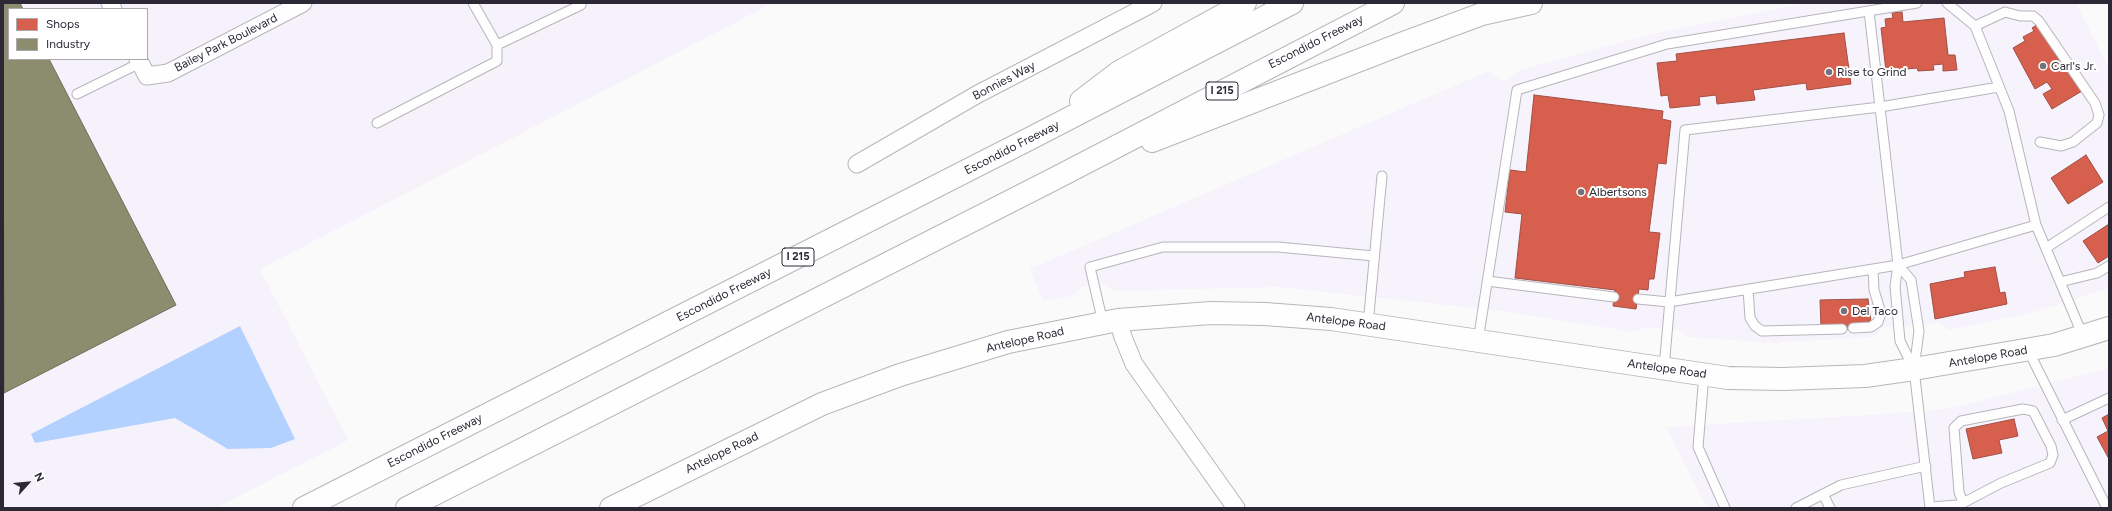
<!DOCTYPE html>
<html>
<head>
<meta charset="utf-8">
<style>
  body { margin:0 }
  #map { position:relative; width:2112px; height:511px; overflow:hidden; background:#fafafa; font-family:Figtree,sans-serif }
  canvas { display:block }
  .frame { position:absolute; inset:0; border:4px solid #2c2835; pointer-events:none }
  .legend { position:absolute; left:8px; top:8px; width:140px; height:52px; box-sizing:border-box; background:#fff; border:1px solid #aba9ae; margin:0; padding:5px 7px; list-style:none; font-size:12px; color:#2c2835 }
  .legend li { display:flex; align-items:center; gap:8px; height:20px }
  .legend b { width:20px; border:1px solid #aba9ae }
  .north { position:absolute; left:8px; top:463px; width:40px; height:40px; -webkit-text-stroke:3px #fff; paint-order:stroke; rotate:63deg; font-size:11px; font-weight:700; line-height:16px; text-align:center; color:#2c2835 }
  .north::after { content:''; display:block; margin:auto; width:14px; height:18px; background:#2c2835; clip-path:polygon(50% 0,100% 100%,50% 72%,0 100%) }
</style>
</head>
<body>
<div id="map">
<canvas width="2112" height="511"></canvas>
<div class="frame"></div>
<ul class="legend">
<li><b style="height:11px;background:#d6604d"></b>Shops</li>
<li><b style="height:11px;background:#8c8c6e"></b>Industry</li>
</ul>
<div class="north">N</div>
</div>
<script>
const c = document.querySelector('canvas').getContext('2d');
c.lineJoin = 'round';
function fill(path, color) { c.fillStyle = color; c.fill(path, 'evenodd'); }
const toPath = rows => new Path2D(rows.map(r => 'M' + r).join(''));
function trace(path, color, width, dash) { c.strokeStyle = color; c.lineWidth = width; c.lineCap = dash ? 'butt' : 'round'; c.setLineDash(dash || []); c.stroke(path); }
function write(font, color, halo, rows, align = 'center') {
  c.font = font + ' Figtree,sans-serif'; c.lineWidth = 4; c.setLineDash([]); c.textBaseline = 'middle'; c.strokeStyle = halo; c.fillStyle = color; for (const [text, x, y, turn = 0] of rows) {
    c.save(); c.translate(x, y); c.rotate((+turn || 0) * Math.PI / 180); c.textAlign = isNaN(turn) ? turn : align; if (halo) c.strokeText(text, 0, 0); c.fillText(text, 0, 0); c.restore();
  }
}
fill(toPath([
  [1805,3,2076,3,2109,69,2109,288,2031,313,1949,330,1940,323,1884,327,1872,337,1772,343,1688,337,1677,330,1647,327,1633,332,1502,311,1278,287,1115,291,1101,283,1082,287,1072,296,1043,301,1030,269,1489,71,1503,82,1520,70,1648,35],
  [2109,368,2109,508,1707,508,1666,427,1884,414,1952,408]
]), '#f6f3fd');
fill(toPath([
  [3,3,773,3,260,269,348,440,216,508,3,508],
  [9,9,147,9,147,59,9,59]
]), '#f6f2fc');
fill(toPath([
  [240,326,295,439,271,448,228,449,175,418,35,443,31,434]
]), '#b2d1fe');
const shops = toPath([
  [1902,12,1903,22,1944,18,1948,55,1955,55,1957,70,1943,71,1943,64,1933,65,1934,70,1918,71,1917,68,1886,71,1881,28,1886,27,1885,19,1893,18,1892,13,1902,12],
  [2038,24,2062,66,2066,63,2082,91,2052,109,2043,94,2052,89,2047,82,2035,89,2013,48,2025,41,2023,37,2034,31,2032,28,2038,24],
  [1844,33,1851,84,1807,90,1806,83,1753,90,1755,100,1717,104,1716,95,1699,97,1700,105,1670,108,1668,95,1661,96,1657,63,1677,61,1676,54,1844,33],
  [1534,95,1663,111,1662,119,1671,121,1666,164,1658,163,1649,232,1660,233,1654,279,1649,279,1648,290,1639,289,1636,309,1613,306,1615,290,1515,278,1522,214,1505,212,1510,170,1526,172,1534,95],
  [2086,155,2103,182,2068,204,2051,178,2086,155],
  [2109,224,2109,256,2098,263,2083,241,2109,224],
  [1995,267,2000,293,2005,292,2007,304,1935,319,1930,284,1965,277,1964,272,1995,267],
  [1868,299,1871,321,1868,321,1868,324,1853,330,1821,327,1820,300,1868,299],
  [2109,414,2109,459,2097,437,2108,431,2102,418,2109,414],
  [2014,419,2018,436,1999,440,2002,453,1973,459,1966,429,2014,419]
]);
fill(shops, '#d6604d');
trace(shops, '#a34f46', 1);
const industry = toPath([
  [3,3,20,3,23,9,9,9,9,59,49,59,176,305,4,393,3,3]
]);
fill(industry, '#8c8c6e');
trace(industry, '#6f6e5d', 1);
const service = toPath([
  [473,3,497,45],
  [1947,3,1975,26,2009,111,2036,225,2083,336],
  [1869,11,1898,265,1895,286,1900,341,1914,369],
  [1975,26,2005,12,2020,16,2033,16,2039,21,2095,103,2099,115,2097,123,2073,142,2061,146,2040,142],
  [77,94,140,63],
  [377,123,497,61,497,45,581,5,580,3],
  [2046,248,2109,207],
  [1898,265,1911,280,1919,331,1914,369,1930,508],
  [1487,281,1614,297],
  [2060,282,2097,273,2109,266],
  [1748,289,1750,318,1755,326,1762,331,1842,329],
  [1638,299,1669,302,1898,265,2036,225],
  [1103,323,1090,267,1163,247,1278,247,1374,256],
  [1368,325,1382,176],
  [1853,328,1871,327,1878,322,1881,313,1874,290,1873,269],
  [1478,341,1517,90,1667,44,1917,3],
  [2028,350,2107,508],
  [1664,368,1685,130,1880,107,1999,87],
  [1704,374,1698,447,1725,508],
  [2062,420,2109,398],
  [1823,494,1830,508],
  [1930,507,1958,505,1963,503,2001,483,2050,463,2053,455,2051,446,2033,411,2023,409,1961,421,1954,428,1959,492,1963,503],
  [1796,508,1841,485,1926,466]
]);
const minor = toPath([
  [110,3,113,9],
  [138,59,147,76,168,73,303,3],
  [857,164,978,94,1153,3],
  [1118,320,1123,337,1134,364,1236,508]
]);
const secondary = toPath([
  [611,508,822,404,900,375,1008,342,1118,320,1211,313,1265,314,1331,319,1728,378,1783,379,1865,376,1914,369,2054,345,2109,328]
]);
const motorway = toPath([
  [1081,101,1119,72,1245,3],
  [1152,141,1401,44,1482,14,1531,3],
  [304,508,1033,137,1292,3],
  [407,508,1052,180,1393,3]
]);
trace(service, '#b7b5bb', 11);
trace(minor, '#b7b5bb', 19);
trace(secondary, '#b7b5bb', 24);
trace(motorway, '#b7b5bb', 24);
trace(service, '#fefefe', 9);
trace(minor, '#fefefe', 17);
trace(secondary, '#fefefe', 22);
trace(motorway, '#fefefe', 22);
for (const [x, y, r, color] of [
  [2043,66,4,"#74727a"],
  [1829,72,4,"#74727a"],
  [1581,192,4,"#74727a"],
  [1844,311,4,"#74727a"]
]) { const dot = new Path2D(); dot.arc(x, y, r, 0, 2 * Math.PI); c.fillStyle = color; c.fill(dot); trace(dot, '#fff', 1.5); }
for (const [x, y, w] of [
  [1222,91,32],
  [798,257,32]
]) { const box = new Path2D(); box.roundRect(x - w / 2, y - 9, w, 18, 3); c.fillStyle = '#fff'; c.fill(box); trace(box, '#2c2835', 1); }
write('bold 11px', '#2c2835', null, [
  ["I 215",1222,91],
  ["I 215",798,257]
]);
write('12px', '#2c2835', '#fff', [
  ["Escondido Freeway",1316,42,-27],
  ["Bailey Park Boulevard",226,43,-27],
  ["Bonnies Way",1004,81,-28],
  ["Escondido Freeway",1012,148,-27],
  ["Escondido Freeway",724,295,-27],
  ["Antelope Road",1346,322,7],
  ["Antelope Road",1025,340,-13],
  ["Antelope Road",1988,357,-10],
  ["Antelope Road",1667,369,8],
  ["Escondido Freeway",435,441,-27],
  ["Antelope Road",722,453,-26]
]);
write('12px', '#2c2835', '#fff', [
  ["Carl's Jr.",2051,66],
  ["Rise to Grind",1837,72],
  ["Albertsons",1589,192],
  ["Del Taco",1852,311]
], 'left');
</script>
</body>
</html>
